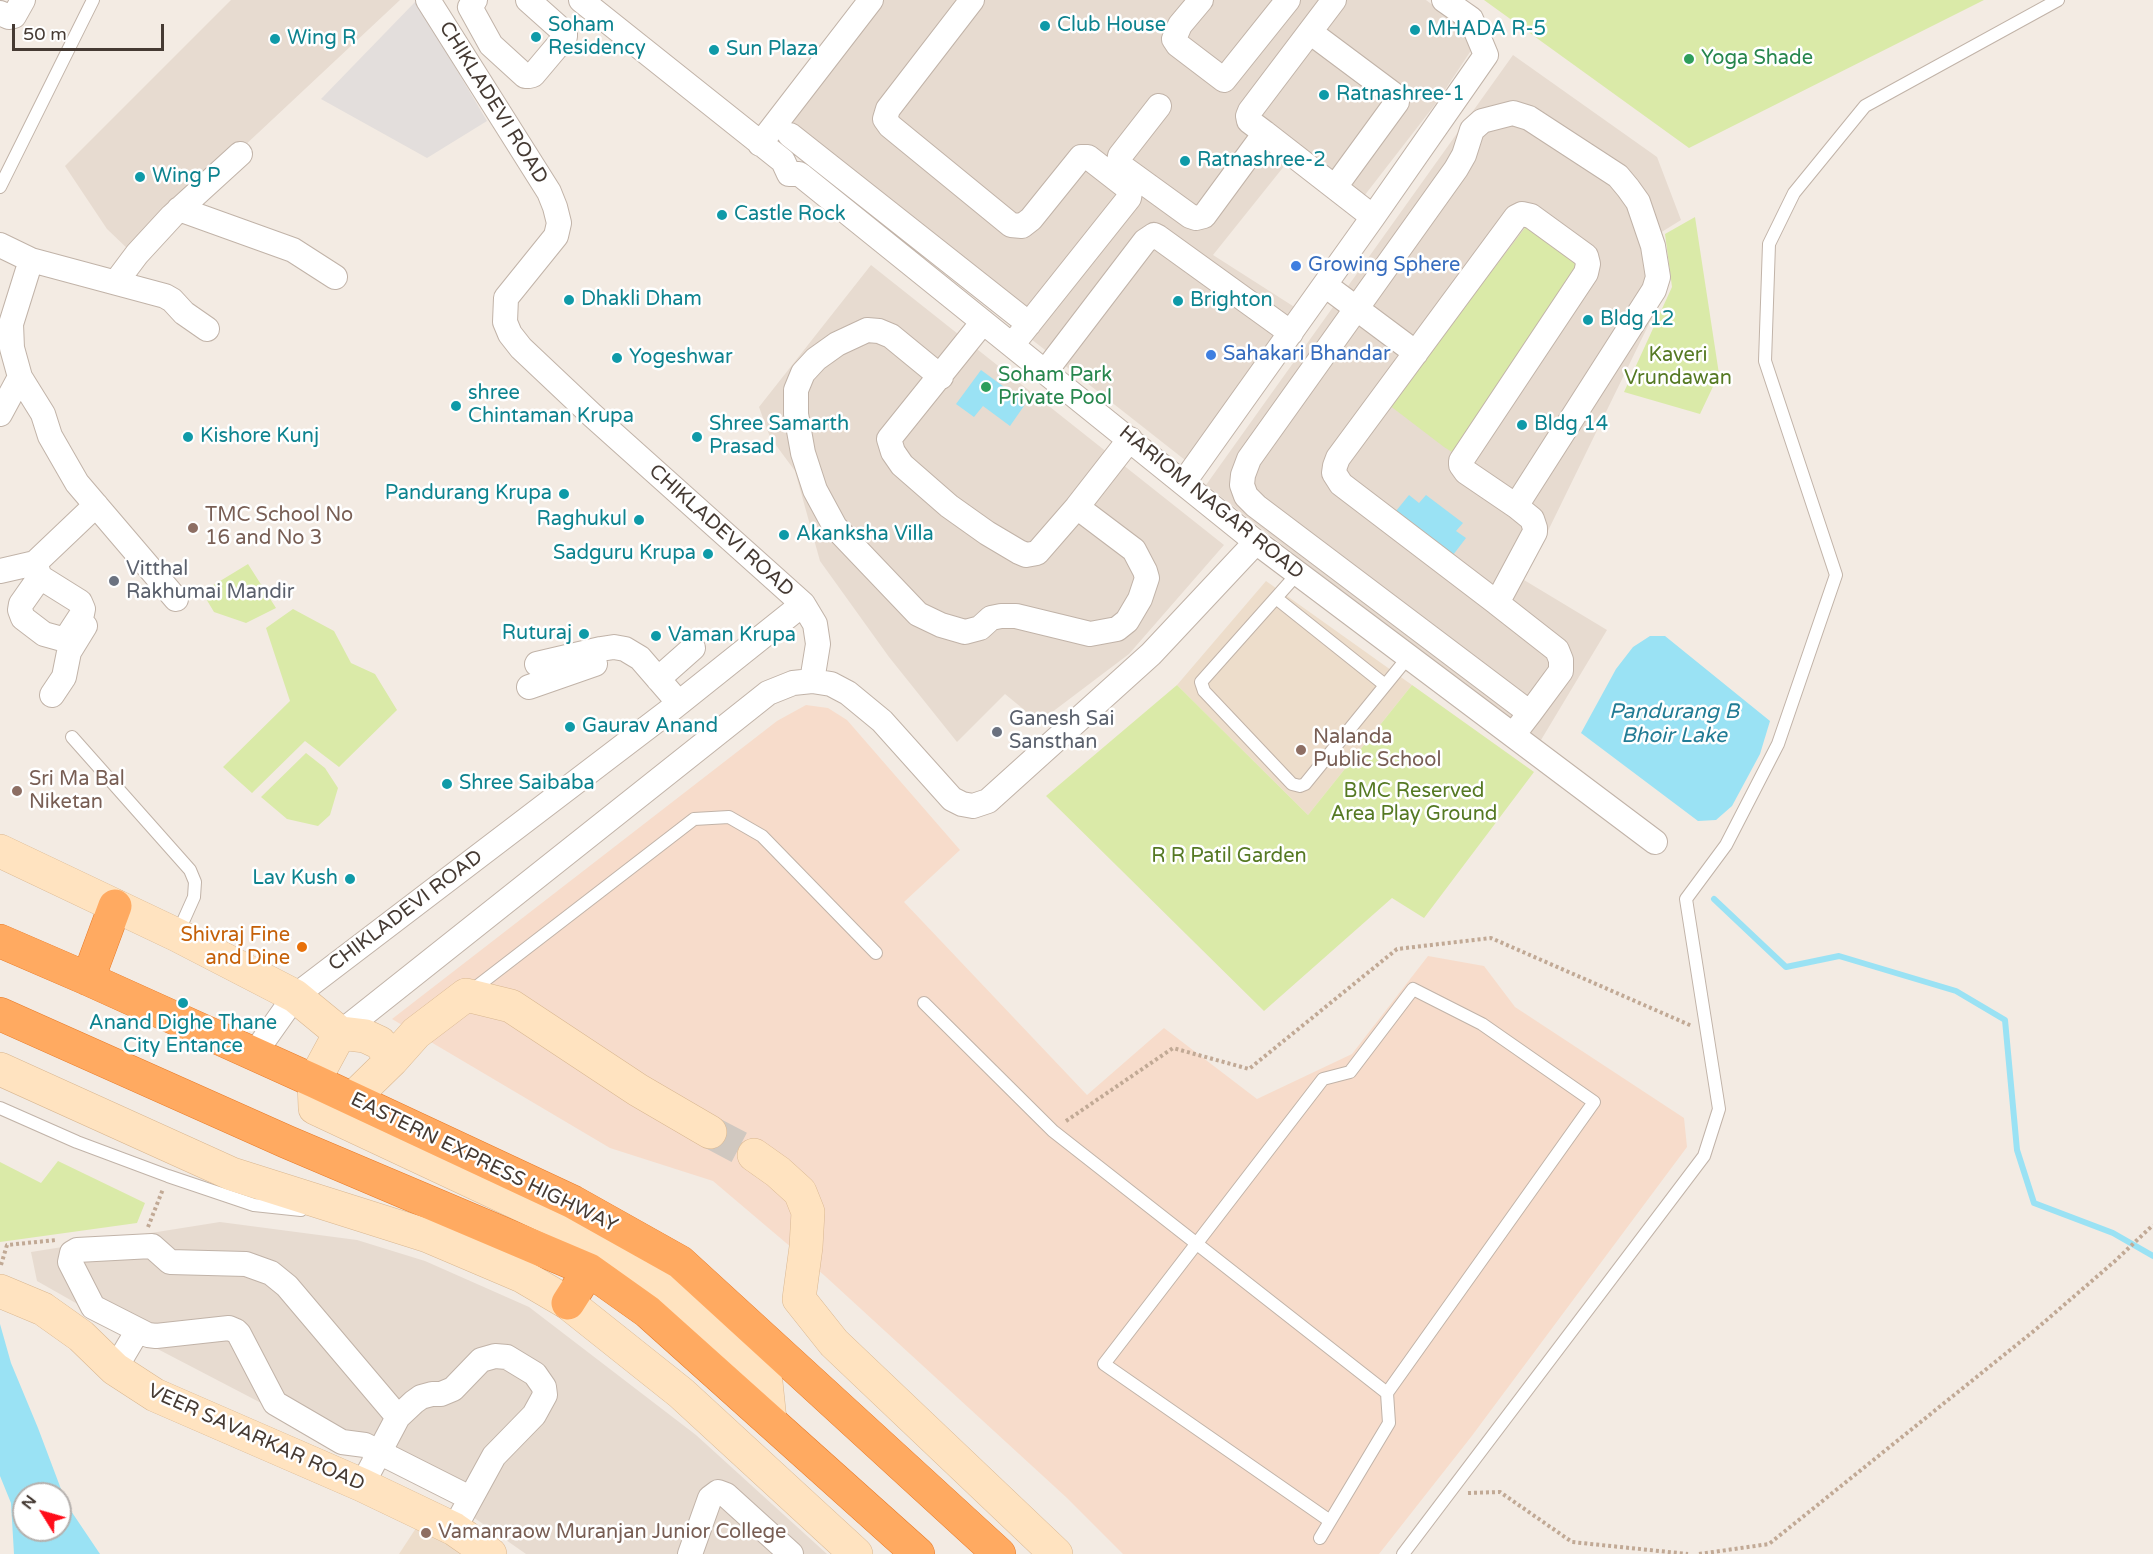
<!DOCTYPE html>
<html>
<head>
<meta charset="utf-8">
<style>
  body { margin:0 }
  #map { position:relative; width:2153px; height:1554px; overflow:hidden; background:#f3ebe3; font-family:"Varela Round",sans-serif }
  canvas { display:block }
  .north { position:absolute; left:12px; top:1482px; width:60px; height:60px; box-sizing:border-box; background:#fff; border:2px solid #b5b0ad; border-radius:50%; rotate:307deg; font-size:16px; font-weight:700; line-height:24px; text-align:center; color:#453a33 }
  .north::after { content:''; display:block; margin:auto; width:21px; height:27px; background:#ff0d1a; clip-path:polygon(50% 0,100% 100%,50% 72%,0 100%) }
  .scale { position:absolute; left:12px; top:24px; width:152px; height:27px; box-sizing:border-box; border:3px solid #453a33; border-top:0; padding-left:8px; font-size:18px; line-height:21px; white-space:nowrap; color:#453a33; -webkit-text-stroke:4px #fff; paint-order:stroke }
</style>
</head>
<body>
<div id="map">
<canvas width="2153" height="1554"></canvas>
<div class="north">N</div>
<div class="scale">50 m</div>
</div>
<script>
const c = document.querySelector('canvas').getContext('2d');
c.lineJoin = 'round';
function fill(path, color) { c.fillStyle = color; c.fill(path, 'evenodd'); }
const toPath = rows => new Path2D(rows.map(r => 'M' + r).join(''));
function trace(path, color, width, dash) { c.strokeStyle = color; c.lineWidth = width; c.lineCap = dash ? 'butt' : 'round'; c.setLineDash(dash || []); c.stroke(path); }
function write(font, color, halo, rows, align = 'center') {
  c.font = font + ' "Varela Round",sans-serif'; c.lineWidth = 5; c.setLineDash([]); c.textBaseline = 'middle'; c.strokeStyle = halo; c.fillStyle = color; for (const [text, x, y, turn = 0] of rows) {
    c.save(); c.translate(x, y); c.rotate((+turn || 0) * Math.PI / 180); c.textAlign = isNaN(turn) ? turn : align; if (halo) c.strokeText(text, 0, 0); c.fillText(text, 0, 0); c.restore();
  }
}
fill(toPath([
  [231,0,400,0,131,252,107,229,65,166],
  [866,0,1426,0,1463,28,1472,49,1437,102,1361,200,1297,150,1213,255,1296,308,1185,460,764,129],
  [1513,55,1657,157,1681,220,1660,233,1667,287,1524,580,1607,630,1538,745,1206,485],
  [871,265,1224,545,1129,654,1039,722,1005,694,957,742,889,657,820,561,795,471,770,437,759,407],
  [220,1222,357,1240,425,1261,529,1307,696,1435,827,1554,526,1554,453,1503,148,1344,37,1281,31,1252]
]), '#e7dbd0');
fill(toPath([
  [806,705,828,708,847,720,960,850,904,902,1087,1095,1164,1028,1257,1099,1352,1054,1428,956,1484,966,1515,1007,1684,1118,1687,1147,1471,1437,1379,1554,1123,1554,1067,1498,825,1276,713,1181,610,1148,392,1019,777,721]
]), '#f7dccb');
fill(toPath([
  [1266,581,1412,685,1308,815,1177,685],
  [420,1522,470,1554,399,1554]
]), '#edddcb');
fill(toPath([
  [1484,0,1984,0,1689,148],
  [1695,217,1719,374,1700,414,1624,392,1672,287,1665,234],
  [1531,220,1586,263,1463,459,1444,447,1389,405],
  [248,564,276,608,246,623,214,612,202,592],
  [293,609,334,631,351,663,375,674,397,710,339,767,305,741,252,793,223,767,290,701,266,628],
  [1177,685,1308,815,1412,685,1534,772,1424,918,1392,898,1264,1011,1046,796],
  [306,753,325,768,338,788,330,815,318,826,287,819,261,797],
  [58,1161,145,1203,137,1223,0,1242,0,1162,41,1183]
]), '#daeaa8');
fill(toPath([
  [416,1,487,121,427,158,321,99]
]), '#e3dedc');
fill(toPath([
  [981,370,1026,403,1010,426,983,406,974,417,956,404],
  [1409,495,1419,503,1426,495,1463,523,1456,531,1466,538,1453,555,1396,511],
  [1650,636,1665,636,1770,721,1760,754,1732,806,1716,820,1698,821,1581,733,1616,669,1633,647],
  [0,1324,11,1363,38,1428,67,1505,100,1554,14,1554,11,1503,0,1476],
  [24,1494,60,1494,60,1530,24,1530]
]), '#9ae2f4');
trace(toPath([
  [1714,899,1786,967,1839,956,1956,991,2005,1020,2017,1150,2034,1203,2113,1233,2153,1256]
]), '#9ae2f4', 6);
trace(toPath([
  [710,1132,754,1155]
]), '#d0c8c0', 33, [33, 16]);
const lane = toPath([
  [0,187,93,0],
  [1298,573,1201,682,1204,691,1292,784,1300,786,1305,784,1409,656],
  [1276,598,1385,685],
  [72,737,190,870,195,882,194,897,177,935],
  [471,991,694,819,729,817,762,836,876,953],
  [924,1003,1053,1131,1387,1393,1389,1423,1320,1538],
  [0,1108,77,1142,168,1176,254,1205,301,1210],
  [1330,1521,1104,1364,1323,1079,1350,1072,1413,989,1482,1024,1594,1102,1387,1393],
  [1403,1554,1704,1156,1719,1109,1686,899,1726,845,1778,744,1836,575,1765,361,1769,244,1794,193,1865,106,2058,0]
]);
const street = toPath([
  [428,0,549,192,555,207,559,223,556,236,506,298,505,322,510,334,521,348,592,415,803,604,815,624,818,644,812,681],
  [475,0,470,7,491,45,525,76,529,76,533,75,565,37,565,33,528,0],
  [581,0,783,161,789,174,799,174,802,176,1256,542,1655,842],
  [972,0,888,109,885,119,890,126,1011,225,1022,226,1031,219,1081,157,1088,157,1124,185,1130,192,1129,198,1012,345],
  [1201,0,1180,25,1174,39,1178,45,1224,80,1288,0],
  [0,13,9,17,14,16,23,0],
  [1310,32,1397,97,1397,102,1335,187],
  [1159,106,1120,156,1119,162,1121,166,1190,216,1196,218,1204,216,1265,133,1373,217],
  [1265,133,1249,121,1248,116,1250,111,1334,0],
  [790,135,1029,324],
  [760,144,871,0],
  [179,209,293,250,335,277],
  [0,245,31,260,165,296,172,300,184,313,207,329],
  [116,282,137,254,172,216,240,154],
  [1325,285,1416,353],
  [983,322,889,439,893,452,902,465,949,506,987,533,1019,552,1026,555,1037,553,1077,507,1130,439],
  [1045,372,1145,241,1154,235,1158,237,1291,333],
  [20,377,43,414,50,436,77,483,176,599],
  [941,377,891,336,879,331,867,330,837,344,816,359,803,373,796,390,796,414,803,453,815,490,835,527,918,614,941,625,965,632,980,628,991,618,1001,616,1016,616,1090,634,1117,629,1127,621,1140,599,1147,578,1145,571,1134,550,1077,507],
  [0,414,20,377,12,348,11,324,31,260],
  [1184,482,1373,217,1486,55,1471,19,1444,0],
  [35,563,40,577,80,602,83,609,82,614,69,634,62,639,44,634,23,618,20,610,21,604,40,577],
  [0,571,35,563,96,505],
  [1497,603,1341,484,1334,473,1335,466,1338,458,1516,217,1522,214,1531,216,1586,256,1588,264,1586,273,1461,461,1461,465,1466,472,1516,506],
  [537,664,601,649,614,647,625,649,640,658,679,703],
  [658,679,693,648],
  [529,687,595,664],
  [52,695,64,677,69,652,85,626],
  [1513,735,1530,713,1561,671,1561,660,1557,650,1497,603,1535,532,1535,528,1532,519,1516,506,1654,290,1658,277,1653,246,1638,202,1628,188,1618,176,1529,118,1513,113,1482,121,1472,130,1464,155,1456,169,1249,459,1243,475,1242,485,1246,496,1256,506,1530,713],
  [340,1033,768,693,793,683,812,681,831,684,848,693,882,721,952,799,962,804,973,806,988,801,1151,654,1256,542],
  [254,1054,295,996,669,711,803,604],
  [115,1369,138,1330],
  [398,1417,287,1286,271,1273,246,1264,170,1262,152,1246,77,1250,72,1253,70,1262,93,1307,148,1335,156,1336,229,1328,236,1331,239,1334,275,1403,342,1442,365,1445,470,1498],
  [362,1485,398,1417,414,1402,421,1397,432,1394,441,1394,453,1389,481,1360,495,1356,507,1357,535,1374,544,1387,545,1395,534,1415,494,1456,454,1529],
  [690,1554,710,1498,718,1492,726,1495,791,1554]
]);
const secondary = toPath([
  [0,851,177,935,295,996,340,1033,365,1036,380,1043,392,1060],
  [340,1033,314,1081,315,1108,601,1242,666,1290,699,1318,766,1382,770,1420],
  [0,1069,232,1174,428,1236,522,1276,568,1303,681,1393,856,1554],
  [352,1099,392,1060,416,1033,466,995,511,1006,638,1090,710,1132],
  [754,1155,778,1172,800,1192,808,1212,806,1247,799,1299,834,1343,1056,1554],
  [0,1291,43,1309,81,1336,115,1369,155,1395,362,1485,454,1529,490,1554]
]);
const highway = toPath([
  [0,941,88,979,314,1081,573,1202,680,1262,999,1554],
  [88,979,115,906],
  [0,1014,287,1142,589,1270,648,1312,918,1554],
  [568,1303,589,1270]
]);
trace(lane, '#c1b3a8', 14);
trace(street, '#c1b3a8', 26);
trace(secondary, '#d9b791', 34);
trace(highway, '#e77a28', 34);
trace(toPath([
  [1066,1121,1173,1048,1249,1069,1397,949,1491,938,1692,1026],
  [148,1227,163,1189],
  [1,1265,7,1245,56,1240],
  [1468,1493,1500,1492,1572,1542,1688,1554],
  [1699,1554,1769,1544,2035,1330,2115,1261,2153,1225]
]), '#c1a995', 4, [3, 3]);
trace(lane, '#fff', 12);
trace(street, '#fff', 24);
trace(secondary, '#ffe3c0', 33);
trace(highway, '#ffaa61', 33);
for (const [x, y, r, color] of [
  [1045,26,6,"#0f9aa8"],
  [1415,30,6,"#0f9aa8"],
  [536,37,6,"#0f9aa8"],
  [275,39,6,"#0f9aa8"],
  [714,50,6,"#0f9aa8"],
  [1689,59,6,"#2e9e5b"],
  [1324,95,6,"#0f9aa8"],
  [1185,161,6,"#0f9aa8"],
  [140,177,6,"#0f9aa8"],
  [722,215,6,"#0f9aa8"],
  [1296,266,6,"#3f7fe0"],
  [569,300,6,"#0f9aa8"],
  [1178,301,6,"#0f9aa8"],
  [1588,320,6,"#0f9aa8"],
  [1211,355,6,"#3f7fe0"],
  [617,358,6,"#0f9aa8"],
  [986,387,6,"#2e9e5b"],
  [456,406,6,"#0f9aa8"],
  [1522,425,6,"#0f9aa8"],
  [188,437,6,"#0f9aa8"],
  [697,437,6,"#0f9aa8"],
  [564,494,6,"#0f9aa8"],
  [639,520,6,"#0f9aa8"],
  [193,528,6,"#8d6e63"],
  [784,535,6,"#0f9aa8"],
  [708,554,6,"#0f9aa8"],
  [114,581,6,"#6b7280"],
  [584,634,6,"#0f9aa8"],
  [656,636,6,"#0f9aa8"],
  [570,727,6,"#0f9aa8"],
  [997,732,6,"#6b7280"],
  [1301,750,6,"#8d6e63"],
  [447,784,6,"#0f9aa8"],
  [17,791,6,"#8d6e63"],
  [350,879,6,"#0f9aa8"],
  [302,947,6,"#e8710a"],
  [183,1003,6,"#0f9aa8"],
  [426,1533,6,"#8d6e63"]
]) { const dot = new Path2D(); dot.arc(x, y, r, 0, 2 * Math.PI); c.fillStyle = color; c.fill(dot); trace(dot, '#fff', 2); }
write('20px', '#0d838f', '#fff', [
  ["Soham",548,26],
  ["Residency",548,49],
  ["Club House",1057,26],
  ["MHADA R-5",1427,30],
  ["Wing R",287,39],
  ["Sun Plaza",726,50],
  ["Ratnashree-1",1336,95],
  ["Ratnashree-2",1197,161],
  ["Wing P",152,177],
  ["Castle Rock",734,215],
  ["Dhakli Dham",581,300],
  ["Brighton",1190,301],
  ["Bldg 12",1600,320],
  ["Yogeshwar",629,358],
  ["shree",468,394],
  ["Chintaman Krupa",468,417],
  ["Shree Samarth",709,425],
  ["Prasad",709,448],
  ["Bldg 14",1534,425],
  ["Kishore Kunj",200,437],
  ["Pandurang Krupa",552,494,"right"],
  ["Raghukul",627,520,"right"],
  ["Akanksha Villa",796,535],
  ["Sadguru Krupa",696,554,"right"],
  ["Ruturaj",572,634,"right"],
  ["Vaman Krupa",668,636],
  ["Gaurav Anand",582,727],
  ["Shree Saibaba",459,784],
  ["Lav Kush",338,879,"right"],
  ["Anand Dighe Thane",183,1024,"center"],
  ["City Entance",183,1047,"center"]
], 'left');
write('20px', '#27864d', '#fff', [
  ["Yoga Shade",1701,59],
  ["Soham Park",998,376],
  ["Private Pool",998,399]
], 'left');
write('20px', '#453a33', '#fff', [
  ["CHIKLADEVI ROAD",493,103,58],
  ["HARIOM NAGAR ROAD",1211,503,39],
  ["CHIKLADEVI ROAD",721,531,42],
  ["CHIKLADEVI ROAD",406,911,-37],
  ["EASTERN EXPRESS HIGHWAY",484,1163,26],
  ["VEER SAVARKAR ROAD",256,1438,24]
]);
write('20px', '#366cbe', '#fff', [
  ["Growing Sphere",1308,266],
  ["Sahakari Bhandar",1223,355]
], 'left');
write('20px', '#557923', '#fff', [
  ["Kaveri",1678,356],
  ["Vrundawan",1678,379],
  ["BMC Reserved",1414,792],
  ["Area Play Ground",1414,815],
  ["R R Patil Garden",1229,857]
]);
write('20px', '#785e54', '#fff', [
  ["TMC School No",205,516],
  ["16 and No 3",205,539],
  ["Nalanda",1313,738],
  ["Public School",1313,761],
  ["Sri Ma Bal",29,780],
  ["Niketan",29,803],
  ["Vamanraow Muranjan Junior College",438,1533]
], 'left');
write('20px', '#5b616d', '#fff', [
  ["Vitthal",126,570],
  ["Rakhumai Mandir",126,593],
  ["Ganesh Sai",1009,720],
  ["Sansthan",1009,743]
], 'left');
write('20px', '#c56008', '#fff', [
  ["Shivraj Fine",290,936],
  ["and Dine",290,959]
], 'right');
write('italic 21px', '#227c95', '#fff', [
  ["Pandurang B",1674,712],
  ["Bhoir Lake",1674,736]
]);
</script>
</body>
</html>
